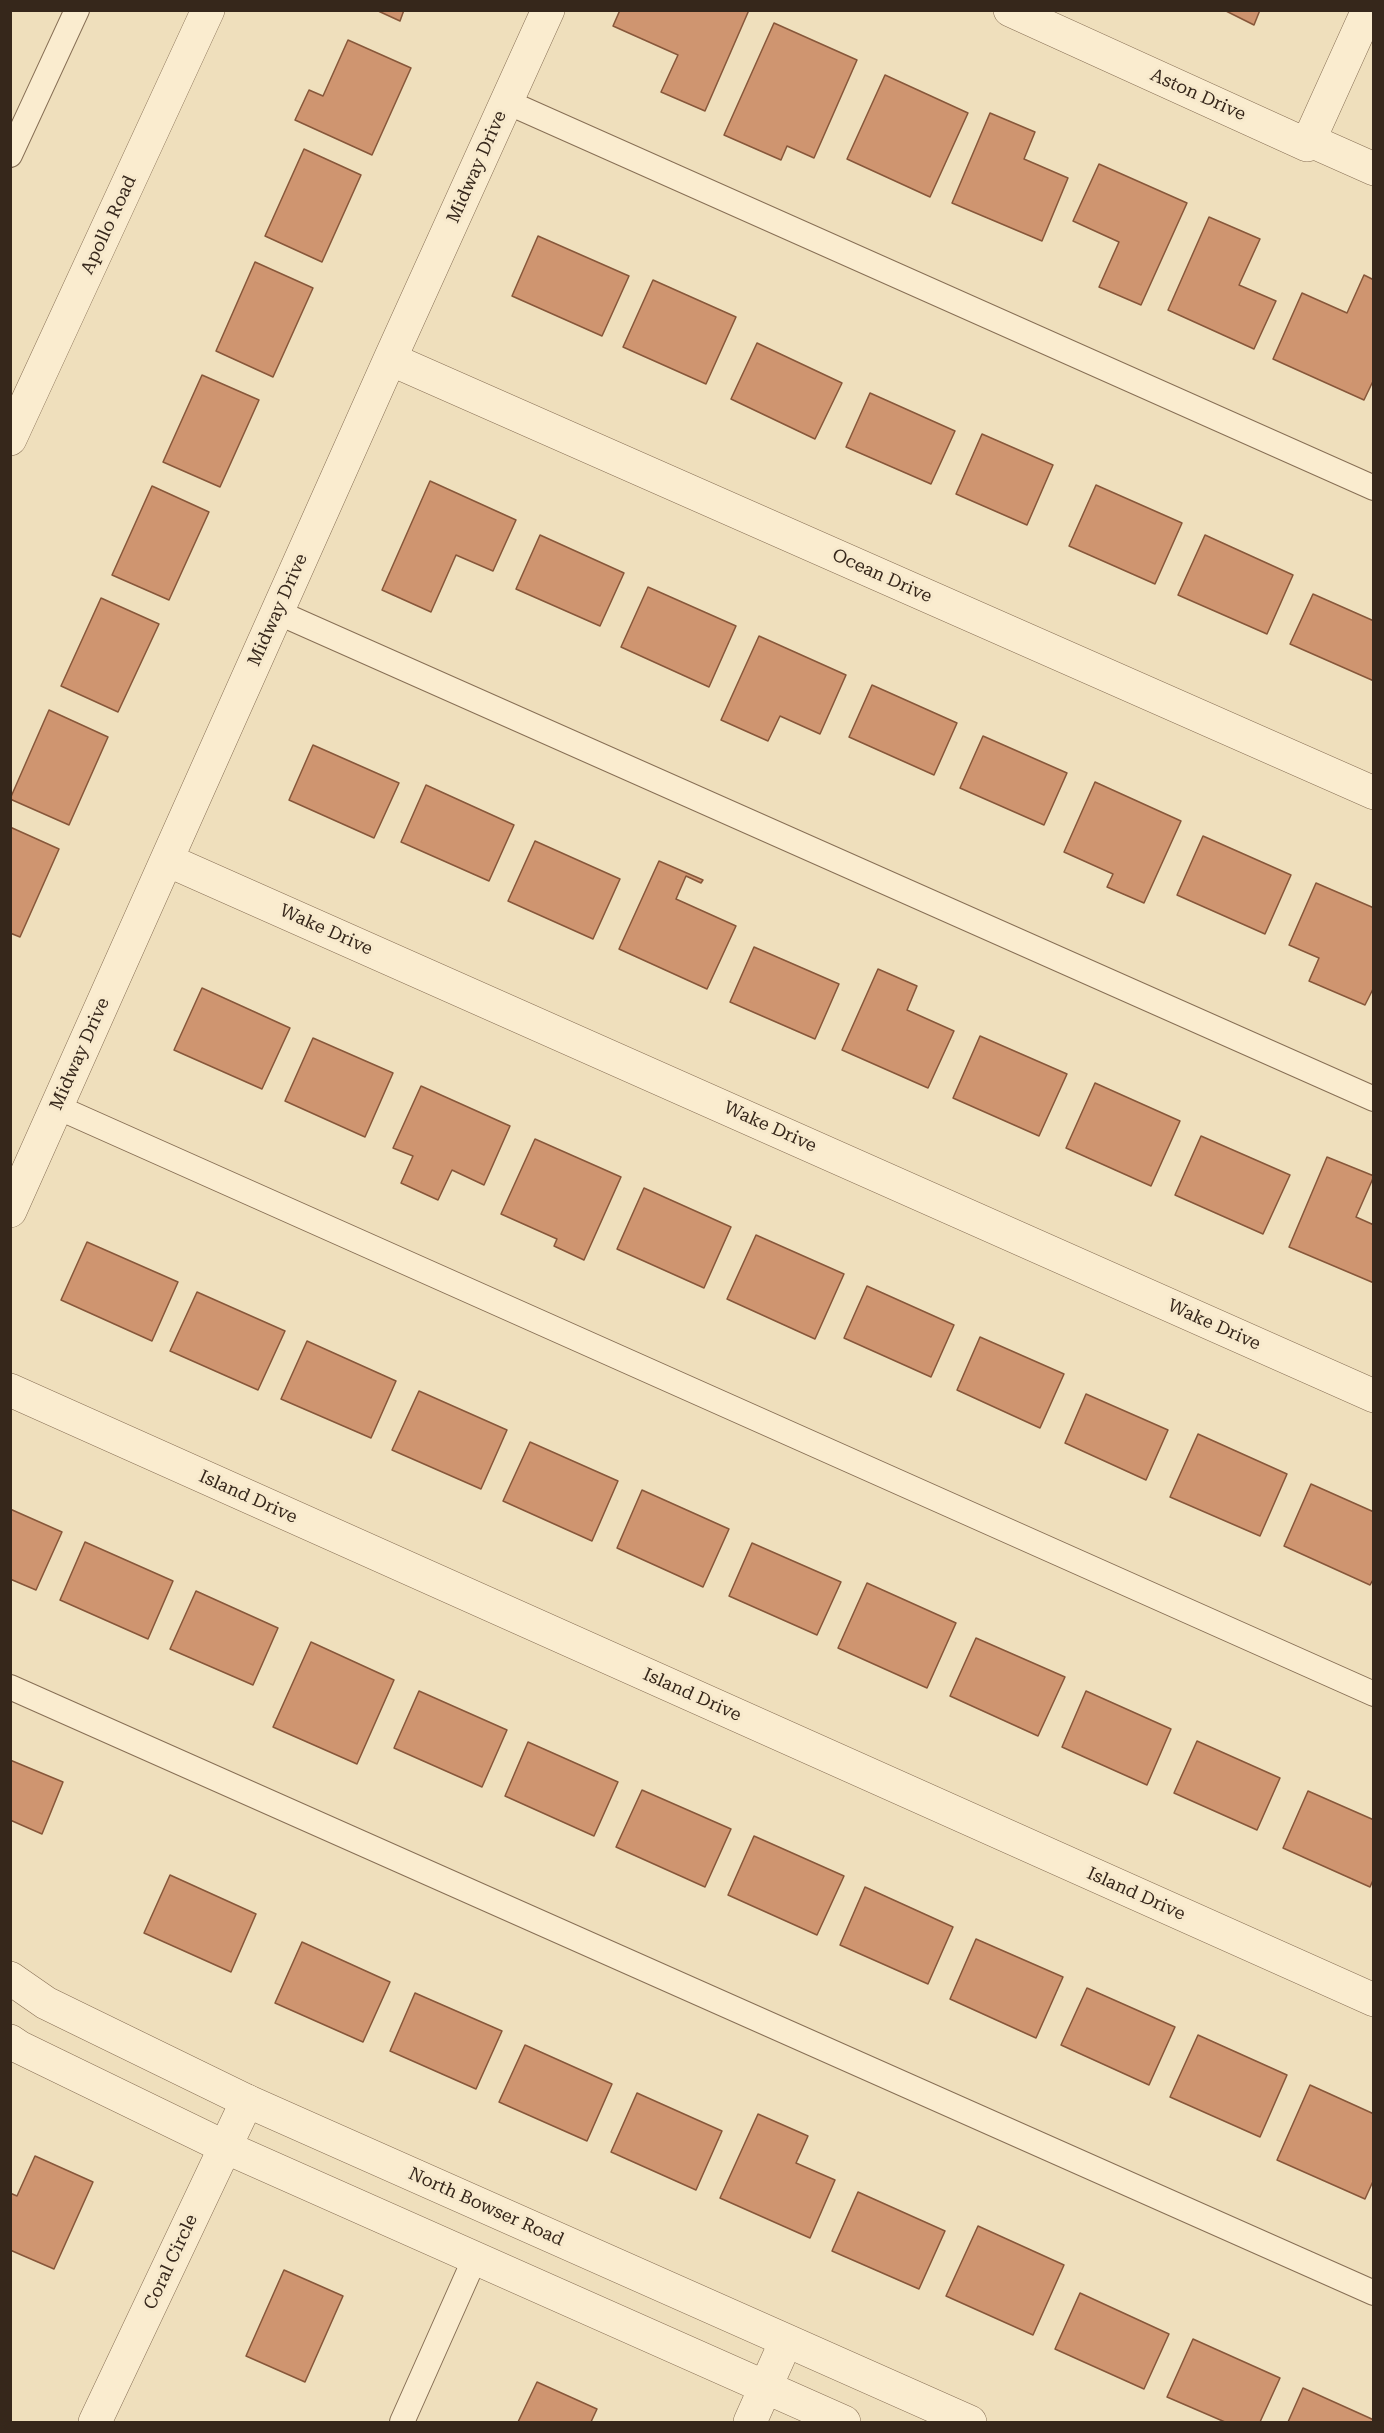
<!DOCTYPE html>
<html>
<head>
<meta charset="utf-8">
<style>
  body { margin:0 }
  #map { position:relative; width:1384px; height:2433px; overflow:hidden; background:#efdfbc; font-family:"Roboto Serif",serif }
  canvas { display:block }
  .frame { position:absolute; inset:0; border:12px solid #36271b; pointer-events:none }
</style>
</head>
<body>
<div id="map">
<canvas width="1384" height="2433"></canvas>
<div class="frame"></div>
</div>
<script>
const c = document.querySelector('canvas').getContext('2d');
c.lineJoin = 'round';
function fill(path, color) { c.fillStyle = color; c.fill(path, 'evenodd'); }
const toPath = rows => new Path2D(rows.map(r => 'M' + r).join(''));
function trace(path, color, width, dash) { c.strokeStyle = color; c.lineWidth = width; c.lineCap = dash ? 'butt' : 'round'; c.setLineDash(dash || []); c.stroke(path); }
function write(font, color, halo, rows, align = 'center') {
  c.font = font + ' "Roboto Serif",serif'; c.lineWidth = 6; c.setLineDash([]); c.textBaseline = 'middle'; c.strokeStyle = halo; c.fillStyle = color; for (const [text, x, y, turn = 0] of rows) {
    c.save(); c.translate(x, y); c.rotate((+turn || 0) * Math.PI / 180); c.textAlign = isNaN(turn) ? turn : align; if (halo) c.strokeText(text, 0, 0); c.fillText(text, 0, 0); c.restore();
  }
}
const building = toPath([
  [376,10,404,10,400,21,376,10],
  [620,10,749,10,705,111,661,92,678,55,613,26,620,10],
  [1224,10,1260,10,1254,25,1224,10],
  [774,23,857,60,814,158,787,146,781,160,724,135,774,23],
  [348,40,411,68,372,155,295,120,309,90,323,96,348,40],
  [885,75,968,113,930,197,847,159,885,75],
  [990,113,1035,132,1024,159,1068,178,1042,241,952,203,990,113],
  [304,149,361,175,322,262,265,236,304,149],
  [1099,164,1187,203,1141,305,1099,287,1119,242,1073,221,1099,164],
  [1209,217,1260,239,1239,285,1276,301,1254,349,1168,310,1209,217],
  [538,236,629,276,602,336,512,296,538,236],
  [255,262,313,288,273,377,216,351,255,262],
  [1364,275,1374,280,1374,379,1364,400,1273,359,1302,293,1347,313,1364,275],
  [653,280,736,317,706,384,623,347,653,280],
  [757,343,842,383,815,439,731,399,757,343],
  [202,375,259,400,220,487,163,462,202,375],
  [870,393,955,431,931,484,846,447,870,393],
  [982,434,1053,465,1027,525,956,494,982,434],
  [430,481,516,520,493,571,456,555,431,612,382,590,430,481],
  [1096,485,1182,523,1155,584,1069,546,1096,485],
  [152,486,209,512,169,600,112,575,152,486],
  [540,535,624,573,600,626,516,589,540,535],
  [1205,535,1293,575,1267,634,1178,595,1205,535],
  [648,587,736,626,709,687,621,647,648,587],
  [1313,594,1374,621,1374,681,1290,644,1313,594],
  [101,598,159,624,118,712,61,686,101,598],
  [759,636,846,675,820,734,780,716,768,741,721,720,759,636],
  [872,685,957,723,934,775,849,737,872,685],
  [49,710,108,737,69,825,10,799,49,710],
  [983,736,1067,773,1044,825,960,788,983,736],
  [313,745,399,783,374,838,289,800,313,745],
  [1095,782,1181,821,1144,903,1107,887,1113,874,1064,852,1095,782],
  [426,785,514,825,489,881,401,842,426,785],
  [10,827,59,849,20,937,10,933,10,827],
  [1203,836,1291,875,1265,934,1177,895,1203,836],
  [535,841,620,879,593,939,508,901,535,841],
  [659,861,703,880,701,883,686,876,676,899,736,926,707,989,619,949,659,861],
  [1316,883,1374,908,1374,987,1365,1005,1309,981,1319,958,1289,945,1316,883],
  [754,947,839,984,815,1039,730,1002,754,947],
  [878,969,917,986,907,1010,954,1031,928,1088,842,1050,878,969],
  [202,988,290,1028,262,1089,174,1050,202,988],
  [980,1036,1067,1074,1039,1136,953,1098,980,1036],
  [313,1038,393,1073,365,1137,285,1101,313,1038],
  [1095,1083,1180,1121,1151,1186,1066,1148,1095,1083],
  [421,1086,510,1126,484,1185,452,1170,438,1200,401,1183,413,1156,393,1148,421,1086],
  [1201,1136,1290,1175,1263,1234,1175,1195,1201,1136],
  [535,1139,621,1177,584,1260,554,1246,557,1239,501,1214,535,1139],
  [1327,1157,1374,1176,1356,1217,1374,1225,1374,1283,1289,1247,1327,1157],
  [644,1188,731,1227,704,1288,617,1249,644,1188],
  [756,1235,844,1274,815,1339,727,1299,756,1235],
  [87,1242,178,1282,152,1341,61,1300,87,1242],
  [867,1286,954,1325,931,1377,844,1338,867,1286],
  [197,1292,285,1331,258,1390,170,1351,197,1292],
  [980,1337,1064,1374,1040,1428,957,1390,980,1337],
  [307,1341,396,1381,371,1438,281,1399,307,1341],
  [419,1391,507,1430,481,1489,392,1450,419,1391],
  [1086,1394,1168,1430,1146,1480,1065,1443,1086,1394],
  [1198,1434,1287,1474,1260,1536,1170,1497,1198,1434],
  [530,1442,618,1481,592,1541,503,1501,530,1442],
  [1311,1484,1374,1512,1374,1578,1370,1585,1284,1546,1311,1484],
  [642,1490,729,1529,703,1587,617,1548,642,1490],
  [10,1509,62,1532,36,1590,10,1579,10,1509],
  [85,1542,173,1581,148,1639,60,1600,85,1542],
  [752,1543,841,1582,817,1635,729,1596,752,1543],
  [867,1583,956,1623,927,1688,838,1648,867,1583],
  [196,1591,278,1628,253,1685,170,1649,196,1591],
  [976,1638,1065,1677,1038,1736,950,1696,976,1638],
  [311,1642,394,1680,357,1764,273,1727,311,1642],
  [419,1691,507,1730,482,1787,394,1748,419,1691],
  [1086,1691,1171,1729,1147,1785,1062,1747,1086,1691],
  [1197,1741,1280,1778,1257,1830,1174,1793,1197,1741],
  [528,1742,618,1782,594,1836,505,1796,528,1742],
  [10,1760,63,1782,42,1834,10,1820,10,1760],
  [642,1790,731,1829,705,1887,616,1847,642,1790],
  [1308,1791,1374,1820,1374,1878,1370,1887,1283,1848,1308,1791],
  [754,1836,844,1876,817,1935,728,1895,754,1836],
  [170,1875,256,1914,231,1972,144,1933,170,1875],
  [865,1887,953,1927,928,1984,840,1945,865,1887],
  [976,1939,1063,1977,1036,2038,950,1999,976,1939],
  [302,1942,390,1982,363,2042,275,2003,302,1942],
  [1087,1988,1175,2027,1149,2085,1061,2045,1087,1988],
  [415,1993,502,2031,476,2089,390,2051,415,1993],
  [1198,2035,1287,2075,1260,2137,1170,2097,1198,2035],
  [525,2045,612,2084,587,2141,499,2102,525,2045],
  [1310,2085,1374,2114,1374,2179,1365,2199,1277,2160,1310,2085],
  [637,2093,722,2131,696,2190,611,2152,637,2093],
  [758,2114,808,2136,796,2163,835,2180,810,2238,720,2198,758,2114],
  [35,2156,93,2182,54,2269,10,2250,10,2193,17,2196,35,2156],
  [858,2192,945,2231,919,2289,832,2251,858,2192],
  [978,2226,1064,2265,1033,2335,946,2296,978,2226],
  [284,2270,343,2296,305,2382,246,2356,284,2270],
  [1080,2293,1169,2334,1144,2389,1055,2349,1080,2293],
  [1193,2339,1280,2378,1260,2422,1225,2422,1167,2397,1193,2339],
  [537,2382,597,2409,591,2422,518,2422,537,2382],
  [1303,2388,1374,2420,1374,2422,1288,2422,1303,2388]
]);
fill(building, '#cf9570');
trace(building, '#87573a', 1.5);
const service = toPath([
  [507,102,1374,488],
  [10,155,77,10],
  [277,612,1374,1099],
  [57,1107,1374,1694],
  [10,1687,1374,2293],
  [402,2422,475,2258]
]);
const minor = toPath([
  [1010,10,1307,145,1368,10],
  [1313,133,1320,145,1374,169],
  [390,359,1374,793],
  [167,860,1374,1396],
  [10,1211,390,359,548,10],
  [10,1390,1374,2000],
  [95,2422,247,2101],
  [750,2422,786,2341]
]);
const tertiary = toPath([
  [10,439,208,10],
  [10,1978,46,2003,247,2101,970,2422],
  [10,2041,19,2047,225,2147,844,2422]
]);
trace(service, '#876f55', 26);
trace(minor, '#876f55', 34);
trace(tertiary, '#876f55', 34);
trace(service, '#faeccf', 24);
trace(minor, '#faeccf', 33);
trace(tertiary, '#faeccf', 33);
write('18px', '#36271b', '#f7e9cc', [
  ["Aston Drive",1198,95,24],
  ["Midway Drive",477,167,-66],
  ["Apollo Road",109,225,-65],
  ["Ocean Drive",882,576,24],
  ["Midway Drive",278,610,-66],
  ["Wake Drive",326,930,24],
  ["Midway Drive",80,1054,-66],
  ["Wake Drive",770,1127,24],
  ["Wake Drive",1214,1325,24],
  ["Island Drive",248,1497,24],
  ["Island Drive",692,1695,24],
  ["Island Drive",1136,1894,24],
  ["North Bowser Road",486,2207,24],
  ["Coral Circle",171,2262,-65]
]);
</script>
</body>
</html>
